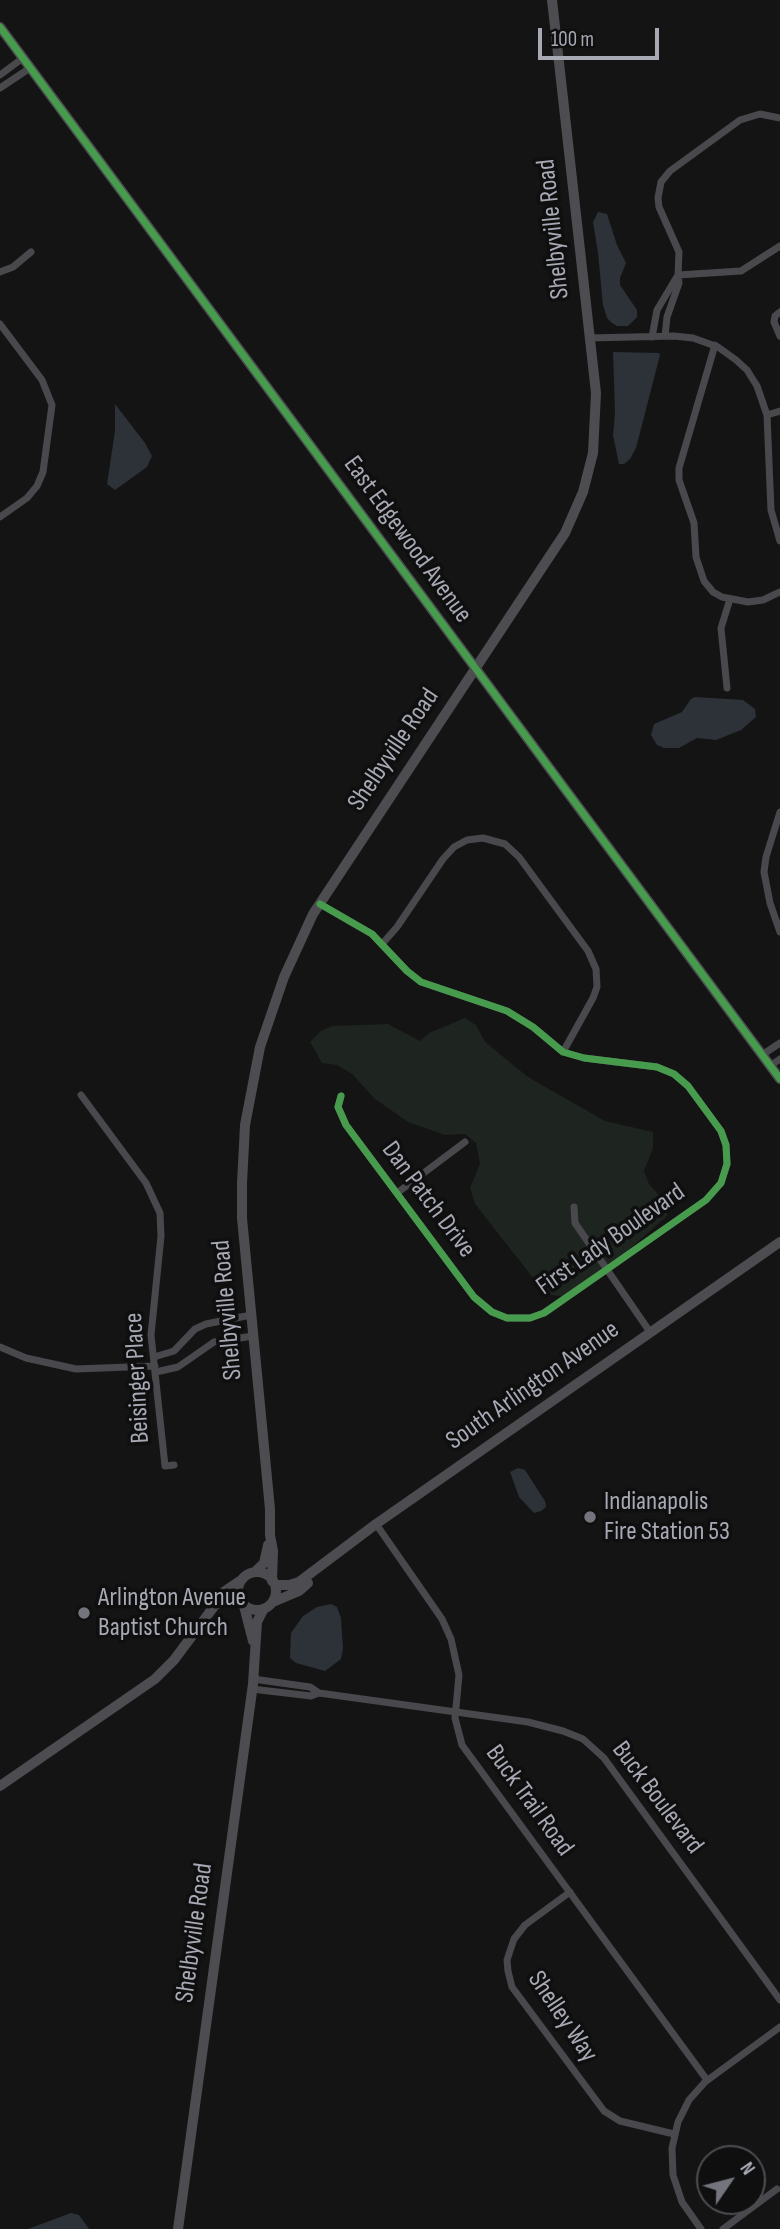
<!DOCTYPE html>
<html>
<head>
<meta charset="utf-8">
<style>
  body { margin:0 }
  #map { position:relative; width:780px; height:2229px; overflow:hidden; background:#141414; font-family:"Sofia Sans Condensed",sans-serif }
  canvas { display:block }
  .north { position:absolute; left:696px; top:2145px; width:70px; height:70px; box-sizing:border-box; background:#0f0f10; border:2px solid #4c4d52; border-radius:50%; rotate:55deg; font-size:19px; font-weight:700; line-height:28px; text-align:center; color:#a7a9b4 }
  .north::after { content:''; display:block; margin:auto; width:24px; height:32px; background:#74757c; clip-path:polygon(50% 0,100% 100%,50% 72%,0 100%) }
  .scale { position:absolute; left:538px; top:28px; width:121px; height:32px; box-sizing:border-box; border:4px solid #a7a9b4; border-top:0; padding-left:9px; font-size:21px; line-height:24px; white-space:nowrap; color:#a7a9b4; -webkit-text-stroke:5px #0f0f10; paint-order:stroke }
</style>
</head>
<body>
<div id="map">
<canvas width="780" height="2229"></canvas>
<div class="north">N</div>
<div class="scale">100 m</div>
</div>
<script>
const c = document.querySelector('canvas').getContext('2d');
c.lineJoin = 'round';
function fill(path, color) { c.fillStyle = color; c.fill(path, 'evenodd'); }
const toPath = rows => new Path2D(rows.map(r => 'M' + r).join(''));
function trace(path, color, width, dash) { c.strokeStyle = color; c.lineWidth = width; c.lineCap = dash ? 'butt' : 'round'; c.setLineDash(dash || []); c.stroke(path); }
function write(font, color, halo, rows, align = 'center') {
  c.font = font + ' "Sofia Sans Condensed",sans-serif'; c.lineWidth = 7; c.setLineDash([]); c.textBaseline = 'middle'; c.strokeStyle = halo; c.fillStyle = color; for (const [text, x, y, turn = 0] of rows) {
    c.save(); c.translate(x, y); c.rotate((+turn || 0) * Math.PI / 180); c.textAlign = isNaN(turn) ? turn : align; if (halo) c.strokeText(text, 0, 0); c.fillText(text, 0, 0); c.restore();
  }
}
fill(toPath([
  [465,1018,476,1025,485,1042,528,1077,605,1121,653,1132,653,1148,644,1171,649,1184,669,1207,667,1216,606,1270,567,1297,552,1295,541,1288,475,1204,470,1188,480,1164,476,1143,465,1134,445,1135,408,1122,375,1099,352,1074,337,1065,322,1063,310,1042,321,1031,332,1026,388,1024,420,1041,429,1033]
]), '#1e241f');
fill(toPath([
  [598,212,607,214,617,245,626,263,620,278,620,285,637,310,637,317,628,326,617,326,612,323,607,318,603,305,598,253,593,222],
  [613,352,659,353,660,355,636,448,630,459,624,464,619,464,613,435,615,413],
  [115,404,145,443,152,456,147,467,115,490,107,484,115,431],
  [695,697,743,700,755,709,756,717,741,730,716,740,697,738,679,748,664,748,657,745,651,735,654,724,682,712,691,699],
  [518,1468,525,1470,545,1501,546,1507,541,1511,534,1513,519,1497,510,1472],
  [331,1604,337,1607,341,1618,343,1648,341,1659,325,1671,296,1663,290,1658,291,1633,303,1616,317,1607],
  [71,2213,79,2215,89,2229,28,2229]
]), '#2c3238');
trace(toPath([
  [0,75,23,58],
  [0,88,30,68],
  [780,118,760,114,740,120,670,171,661,182,658,198,659,207,679,252,678,275,741,271,780,246],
  [0,272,13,267,31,252],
  [780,312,775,316,774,322,780,336],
  [0,324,42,380,52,405,43,472,37,486,27,498,0,517],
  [652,337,657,310,678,275,679,283,667,317,665,336],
  [589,338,674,336,693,338,718,347,736,360,747,370,757,386,767,415,771,510,780,541],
  [715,345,679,468,679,480,694,523,696,557,704,581,713,592,722,597,748,602,763,600,780,592],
  [767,415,780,411],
  [727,688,721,628,730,599],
  [780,812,766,857,764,872,770,903,780,932],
  [320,904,372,934,407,971,421,982,507,1011,533,1027,563,1052,584,1058,657,1067,674,1074,688,1086,721,1131,726,1145,727,1164,721,1183,706,1200,606,1270,544,1313,530,1318,507,1318,492,1312,474,1297,346,1125,338,1107,341,1096],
  [383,943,397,927,443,859,454,847,467,840,483,838,505,844,519,857,588,951,596,969,597,987,593,998,563,1052],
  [762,1055,780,1043],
  [770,1066,780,1059],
  [81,1095,146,1183,160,1213,161,1236,151,1335,165,1466,174,1465],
  [397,1193,465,1142],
  [574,1207,575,1223,650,1332],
  [0,1347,26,1358,76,1369,155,1366],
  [154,1357,174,1351,195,1329,206,1324,251,1315],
  [156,1372,178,1367,214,1342,253,1336],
  [376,1524,442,1619,451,1639,459,1675,455,1718,462,1745,707,2080],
  [252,1689,311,1696,319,1693,310,1687,253,1679],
  [319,1693,528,1722,563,1731,583,1739,604,1758,780,2000],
  [570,1892,525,1925,514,1939,507,1960,508,1971,512,1987,604,2111,620,2121,674,2134],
  [701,2229,682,2202,673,2175,672,2148,678,2122,689,2100,705,2082,780,2027],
  [723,2229,777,2189]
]), '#49494d', 7);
trace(toPath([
  [0,27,780,1079],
  '238 1591a19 19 0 1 1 38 0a19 19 0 1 1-38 0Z',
  [255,1572,264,1563,268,1545],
  [272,1581,273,1551,270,1535,270,1509,242,1218,242,1183,245,1125,260,1047,284,977,313,914,565,533,583,492,593,453,596,393,552,0],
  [275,1585,289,1585,299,1582,376,1524,780,1242],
  [209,1602,240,1581],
  [273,1602,299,1591,308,1583],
  [244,1606,253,1641],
  [0,1786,155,1679,174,1660,215,1605,227,1600,241,1602],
  [178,2229,253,1684,257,1622,263,1610]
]), '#4d4d51', 10);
trace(toPath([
  [0,27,780,1079],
  [320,904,372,934,407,971,421,982,507,1011,533,1027,563,1052,584,1058,657,1067,674,1074,688,1086,721,1131,726,1145,727,1164,721,1183,706,1200,606,1270,544,1313,530,1318,507,1318,492,1312,474,1297,346,1125,338,1107,341,1096]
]), '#469c4c', 7);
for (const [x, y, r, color] of [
  [590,1517,7,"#74757c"],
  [84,1613,7,"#74757c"]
]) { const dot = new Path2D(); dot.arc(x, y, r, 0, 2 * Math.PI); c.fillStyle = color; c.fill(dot); trace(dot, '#0f0f10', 2.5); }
write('26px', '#a7a9b4', '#0f0f10', [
  ["Shelbyville Road",554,229,-96],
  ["East Edgewood Avenue",407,540,54],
  ["Shelbyville Road",394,750,-56],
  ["Dan Patch Drive",428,1200,53],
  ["First Lady Boulevard",611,1240,-35],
  ["Shelbyville Road",228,1310,-95],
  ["Beisinger Place",138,1378,-93],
  ["South Arlington Avenue",533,1386,-35],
  ["Buck Boulevard",657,1798,53],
  ["Buck Trail Road",529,1801,54],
  ["Shelbyville Road",195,1933,-82],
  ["Shelley Way",562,2017,56]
]);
write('26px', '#a7a9b4', '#0f0f10', [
  ["Indianapolis",604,1502],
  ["Fire Station 53",604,1532],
  ["Arlington Avenue",98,1598],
  ["Baptist Church",98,1628]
], 'left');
</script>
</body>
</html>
